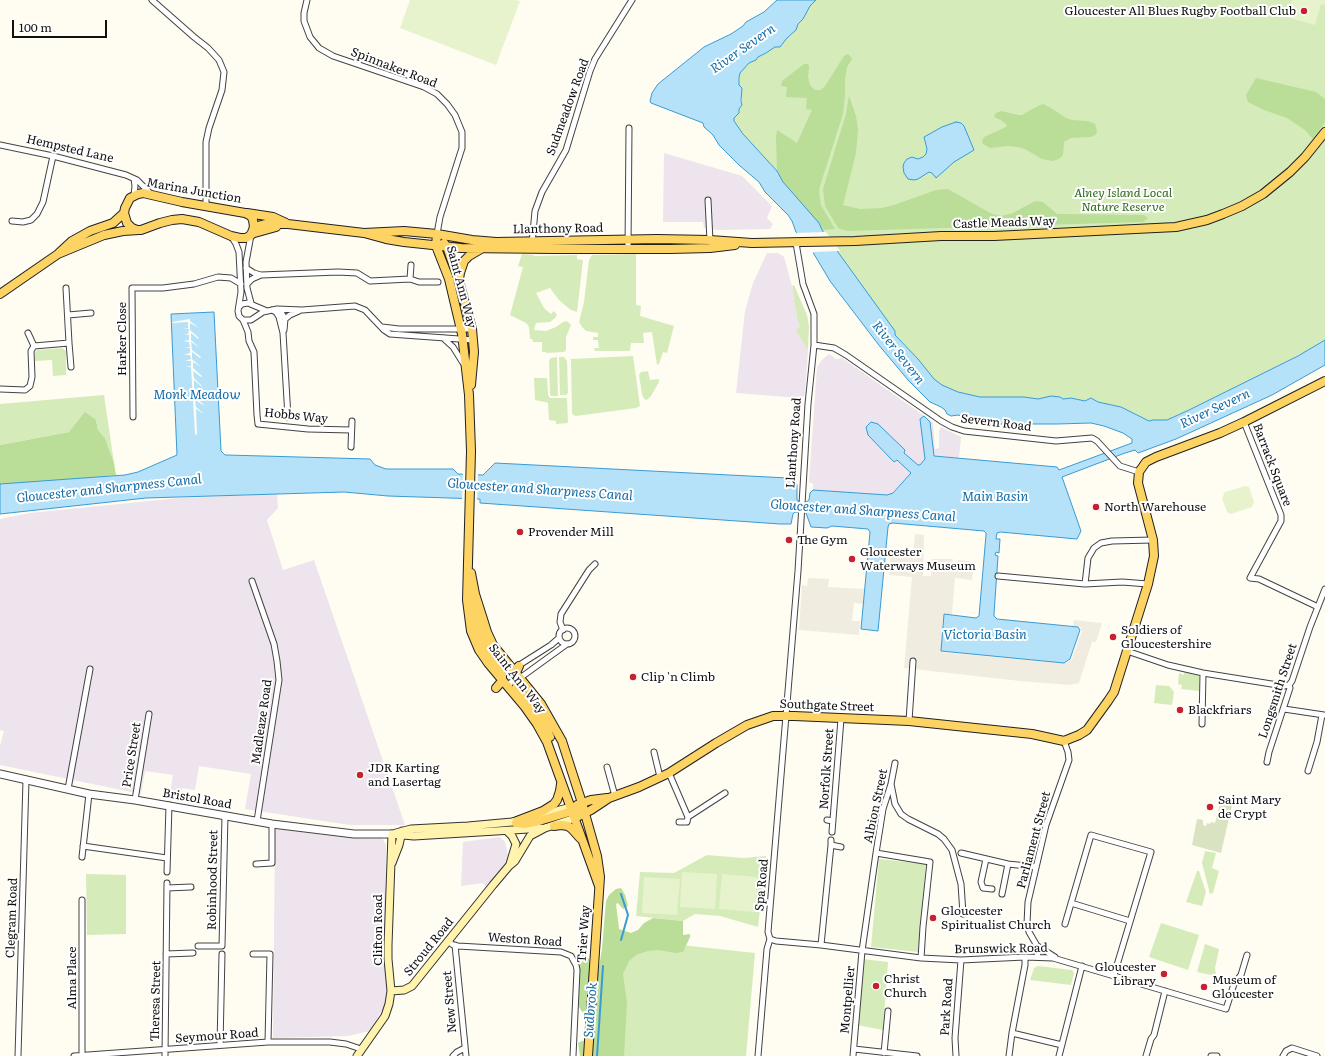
<!DOCTYPE html>
<html>
<head>
<meta charset="utf-8">
<style>
  body { margin:0 }
  #map { position:relative; width:1325px; height:1056px; overflow:hidden; background:#fffcf2; font-family:Literata,serif }
  canvas { display:block }
  .scale { position:absolute; left:12px; top:20px; width:95px; height:18px; box-sizing:border-box; border:2px solid #101010; border-top:0; padding-left:5px; font-size:12px; line-height:14px; white-space:nowrap; color:#101010; -webkit-text-stroke:3px #fff; paint-order:stroke }
</style>
</head>
<body>
<div id="map">
<canvas width="1325" height="1056"></canvas>
<div class="scale">100 m</div>
</div>
<script>
const c = document.querySelector('canvas').getContext('2d');
c.lineJoin = 'round';
function fill(path, color) { c.fillStyle = color; c.fill(path, 'evenodd'); }
const toPath = rows => new Path2D(rows.map(r => 'M' + r).join(''));
function trace(path, color, width, dash) { c.strokeStyle = color; c.lineWidth = width; c.lineCap = dash ? 'butt' : 'round'; c.setLineDash(dash || []); c.stroke(path); }
function write(font, color, halo, rows, align = 'center') {
  c.font = font + ' Literata,serif'; c.lineWidth = 4; c.setLineDash([]); c.textBaseline = 'middle'; c.strokeStyle = halo; c.fillStyle = color; for (const [text, x, y, turn = 0] of rows) {
    c.save(); c.translate(x, y); c.rotate((+turn || 0) * Math.PI / 180); c.textAlign = isNaN(turn) ? turn : align; if (halo) c.strokeText(text, 0, 0); c.fillText(text, 0, 0); c.restore();
  }
}
fill(toPath([
  [664,153,742,176,772,206,767,218,773,224,770,229,718,230,704,228,703,222,663,222],
  [767,253,778,253,784,257,792,286,800,327,808,350,805,393,804,396,800,398,736,393,745,311,753,283],
  [829,354,836,359,842,358,933,422,935,449,939,448,939,431,941,427,961,437,959,458,934,456,920,465,892,493,887,495,813,490,813,484,809,482,817,367,821,361],
  [277,494,278,508,267,520,283,570,314,560,405,825,350,825,245,809,251,774,199,766,195,790,182,788,180,801,169,799,173,775,145,771,141,794,0,765,0,746,4,731,0,730,0,519,30,513,179,498],
  [275,829,352,838,383,839,386,845,385,968,389,990,388,997,384,1007,370,1031,348,1036,273,1038],
  [500,837,505,842,507,850,508,856,506,863,487,887,482,883,461,886,463,842]
]), '#ede4ee');
fill(toPath([
  [816,0,1325,0,1325,340,1298,356,1189,410,1167,420,1149,421,1121,407,1098,402,1091,398,1085,401,1071,398,1063,399,1060,397,1038,399,1024,397,980,397,958,392,942,385,934,379,918,359,895,335,797,198,783,182,777,171,743,134,734,121,734,118,742,105,742,88,739,85,740,73,749,63,756,60,758,57,766,53,775,47,780,47,787,38,796,30,798,24,803,19,810,6],
  [522,254,534,255,534,256,577,255,577,259,583,260,577,312,571,310,566,306,559,300,550,288,536,293,544,308,551,314,554,311,557,315,556,317,550,322,536,323,534,330,546,331,556,327,563,322,567,321,571,325,566,337,566,350,564,352,546,353,546,352,542,352,542,342,533,342,532,339,530,339,529,327,526,323,510,315,523,267,518,266],
  [636,254,636,305,641,306,640,316,674,326,667,353,663,352,659,364,657,365,652,332,643,333,644,343,631,343,630,351,595,351,594,348,599,348,598,340,593,340,593,337,598,337,598,333,586,331,582,327,579,322,584,302,589,260,592,255],
  [794,285,807,315,809,326,808,350,796,331,800,326,798,322,792,286],
  [62,348,66,351,66,375,53,376,52,360,35,361,35,353,37,350],
  [633,356,640,406,636,408,576,416,573,415,572,413,571,359],
  [557,357,558,396,551,396,550,394,549,360,551,358],
  [559,357,564,357,567,361,568,393,566,395,560,395],
  [648,371,650,380,659,379,659,382,651,396,647,400,644,399,642,394,639,375,641,372],
  [534,378,547,378,548,395,550,398,567,398,568,423,556,424,556,421,549,420,548,403,545,402,535,400],
  [104,395,114,463,105,438,98,430,96,420,69,432,0,445,0,404],
  [1184,672,1199,676,1199,691,1181,689,1182,685,1178,684,1179,673,1184,675],
  [1156,685,1169,686,1171,688,1174,692,1172,705,1154,703],
  [1205,851,1216,853,1212,868,1219,871,1213,893,1210,894,1202,863],
  [707,855,743,858,766,856,758,927,720,916,695,914,683,921,636,916,640,872,674,873],
  [879,859,926,864,918,952,871,947],
  [1197,871,1199,871,1206,892,1202,906,1186,902],
  [86,874,126,875,126,934,87,935],
  [1161,923,1199,935,1188,970,1149,957],
  [672,944,755,953,746,1056,606,1056,615,958],
  [1205,944,1219,949,1215,968,1216,976,1197,972],
  [863,959,888,962,883,1030,857,1025],
  [1038,966,1072,970,1074,973,1071,985,1030,980,1034,968]
]), '#d5ecba');
fill(toPath([
  [848,54,851,57,852,59,847,67,845,79,845,95,843,114,820,186,819,192,821,205,835,229,822,230,783,182,777,171,776,137,777,130,797,143,812,110,806,109,807,98,786,97,787,87,781,86,782,81,804,64,808,64,809,67,808,77,810,85,815,90,821,90,825,86,844,56],
  [1256,78,1316,92,1325,99,1325,122,1313,139,1305,130,1287,118,1264,110,1248,102,1246,95],
  [849,96,856,116,858,129,857,142,856,153,843,205,860,209,882,208,894,205,936,190,948,189,992,214,1001,216,1013,213,1035,201,1043,202,1057,214,1144,215,1148,218,1143,222,847,231,838,228,825,206,823,189,846,114],
  [1043,104,1051,108,1066,118,1072,120,1088,121,1095,124,1097,132,1095,135,1091,137,1071,138,1064,142,1063,155,1059,159,1052,161,1042,159,1025,149,1017,147,1008,146,990,148,983,144,982,142,984,137,1006,127,1007,125,1001,120,996,118,994,116,996,113,1001,111,1018,115,1022,115,1034,108],
  [85,412,96,420,98,430,105,438,114,463,116,475,72,480,0,484,0,445,69,432],
  [621,888,625,895,628,906,623,909,618,903,616,904,619,929,631,933,638,930,644,923,653,918,683,921,683,935,690,934,690,937,683,952,676,953,658,950,648,951,636,955,629,961,623,974,627,1003,624,1056,580,1056,578,1043,582,1041,591,1039,588,1021,579,1007,574,983,577,956,583,953,589,959,591,979,595,990,602,949,606,901,609,895,616,889]
]), '#badd98');
fill(toPath([
  [1221,800,1232,805,1221,853,1192,845,1197,819,1203,820,1203,825,1206,826,1207,823,1210,824,1211,822,1215,823]
]), '#d9e3c1');
fill(toPath([
  [410,0,516,0,520,1,496,65,400,28],
  [1292,0,1325,0,1325,5,1321,4,1315,25,1286,17],
  [1245,486,1249,487,1254,502,1252,507,1231,514,1227,512,1222,498,1225,492],
  [682,872,717,874,715,909,680,907],
  [722,874,757,877,755,912,719,909],
  [644,877,680,879,677,915,642,913]
]), '#e6f3cc');
fill(toPath([
  [915,534,924,535,923,576,931,576,932,559,953,559,952,567,957,568,958,560,974,562,972,580,955,578,952,614,943,614,941,652,1059,663,1067,663,1072,659,1082,631,1080,627,1073,626,1074,620,1102,623,1096,642,1092,642,1079,683,1070,685,1020,681,904,668,912,577,889,575,890,555,913,557],
  [808,578,829,579,828,587,864,589,863,604,854,603,852,621,860,621,859,635,799,630,802,585,807,586]
]), '#f1ece0');
const water = toPath([
  [777,0,816,0,810,6,803,19,798,24,796,30,787,38,780,47,775,47,766,53,758,57,756,60,749,63,740,73,739,78,739,85,742,88,741,101,742,105,739,109,739,113,734,118,734,121,743,134,777,171,783,182,819,223,822,230,895,331,895,335,918,359,934,379,942,385,958,392,980,397,1024,397,1038,399,1051,396,1060,397,1063,399,1071,398,1085,401,1091,398,1098,402,1121,407,1149,421,1153,420,1167,420,1189,410,1298,356,1325,340,1325,365,1272,395,1176,439,1138,453,1135,450,1125,453,1062,477,1081,531,1077,539,1000,532,997,533,996,539,1000,539,999,553,996,552,995,555,998,556,994,614,994,616,997,619,1078,627,1080,630,1070,659,1064,663,941,651,944,614,976,618,979,616,986,535,986,533,984,531,893,523,889,524,888,527,878,631,861,629,870,532,868,529,832,526,827,528,811,527,806,513,795,512,793,514,791,524,780,524,480,503,480,499,388,496,344,492,146,498,0,514,0,484,125,475,138,472,177,455,171,314,214,312,221,451,225,455,227,455,370,459,375,465,386,469,453,469,458,474,483,475,495,463,788,478,793,480,797,485,797,500,800,502,806,502,809,500,810,493,813,490,887,495,893,493,911,473,897,460,894,462,868,435,866,427,871,422,878,424,905,450,904,453,918,465,920,465,925,459,920,419,924,416,930,422,934,456,1057,467,1059,470,1132,443,1132,439,1123,433,1104,426,1091,423,1057,424,989,424,958,415,951,416,947,414,945,410,941,407,930,402,908,380,878,344,830,281,814,254,796,232,792,221,788,215,765,192,759,182,739,165,719,145,713,135,704,127,703,123,651,103,650,101,652,93,658,84,704,47,731,34,743,26,746,22,764,12,777,0],
  [956,122,961,123,964,126,974,150,954,162,936,178,932,173,929,172,918,179,914,180,908,179,904,173,903,167,904,163,907,159,912,157,918,159,923,157,926,154,927,149,924,137,942,127,956,122]
]);
fill(water, '#b5e2f9');
trace(water, '#389bd3', 1);
fill(toPath([
  [826,232,840,251,814,252,811,254,794,233],
  [190,319,190,321,199,328,190,323,190,330,199,338,198,339,191,333,191,340,200,348,191,342,192,350,201,357,200,358,192,352,192,359,201,367,193,362,193,368,202,376,201,377,193,371,194,378,202,386,202,387,194,380,194,388,203,395,195,390,195,397,204,405,203,405,195,400,196,407,204,414,196,409,197,435,195,434,191,367,185,367,191,366,191,361,185,361,191,359,190,355,184,355,190,353,190,348,184,348,190,347,189,342,183,341,189,340,189,335,183,334,188,334,189,329,183,328,188,328,188,322,172,323,172,322],
  [463,473,478,473,477,501,462,500]
]), '#fffcf2');
trace(toPath([
  [621,940,628,915,621,894],
  [597,1056,603,966]
]), '#389bd3', 2);
const minor = toPath([
  [152,0,194,37,208,48,219,60,224,72,222,90,209,128,206,142,206,206],
  [307,0,304,13,304,21,310,37,319,48,333,56,424,87,437,94,447,104,455,115,462,132,462,148,440,217,437,234],
  [0,145,53,156,126,175,137,180,151,194],
  [134,195,135,186,134,179],
  [708,200,710,241],
  [12,221,23,222,31,220,37,214,43,202,53,156],
  [231,236,236,244,239,252,241,292,238,311,239,316,243,320,251,320,263,312,277,309,302,310,355,306,365,310,384,330,390,334,473,340],
  [532,244,535,211,542,192,566,150,590,71,595,59,632,0],
  [628,249,629,128],
  [246,268,254,273,261,275],
  [410,279,411,265],
  [247,284,252,279,261,275,338,272,357,273,370,281,410,279,419,282,438,282],
  [251,303,247,288,246,262,251,235],
  [240,306,242,304,248,303,267,311],
  [272,310,276,312,279,317,283,333,288,417],
  [280,310,285,319,284,330],
  [68,315,91,313],
  [285,319,290,315,299,311],
  [243,320,248,332,249,341,254,352,257,415,258,424,308,429,351,430],
  [382,327,399,329,472,329],
  [443,338,453,347,463,363],
  [69,343,71,367],
  [814,345,834,348,846,355,941,421,952,427,964,431,1056,441,1092,438,1097,441,1120,466,1139,472],
  [34,346,69,343,66,288],
  [0,389,25,390,30,386,32,377,31,351,34,346,28,333],
  [133,417,132,288,163,288,194,284,218,277,231,278,241,284],
  [1244,422,1281,515,1281,521,1250,578,1259,579,1318,607],
  [351,447,352,421],
  [998,576,1085,584,1122,582,1148,584],
  [252,581,274,644,277,661,279,680,257,821],
  [1085,584,1088,558,1094,548,1101,543,1112,541,1153,540],
  '559 636a8 8 0 1 1 16 0a8 8 0 1 1-16 0Z',
  [563,630,560,622,561,614,589,570,595,564],
  [1127,651,1168,665,1203,673,1284,686,1289,685],
  [500,676,521,664,551,645,559,638],
  [506,685,520,678,567,644],
  [1284,709,1324,715],
  [909,721,913,661],
  [1202,724,1203,673],
  [654,752,660,777],
  [1267,762,1269,752,1290,688,1289,685,1292,681,1310,627,1325,589],
  [607,767,615,796],
  [1308,771,1317,742,1322,715],
  [669,773,688,817],
  [891,784,895,804,901,814,908,819,938,834,944,839,952,850,961,884,963,914],
  [68,789,90,669],
  [135,800,149,714],
  [827,820,833,821],
  [679,822,687,822,688,817,725,793],
  [832,832,841,719],
  [831,840,831,845,841,847],
  [83,846,167,858],
  [876,853,883,809,891,784,895,763],
  [961,853,1008,864,1036,867],
  [82,857,89,794],
  [986,859,981,882,983,888,992,889],
  [256,864,272,863,272,824],
  [167,872,169,805],
  [167,888,191,887],
  [1002,894,1008,864],
  [1071,903,1130,921],
  [1065,924,1091,835,1151,852,1114,975],
  [770,939,776,941,821,945,921,958,961,960,1025,957,1053,958,1226,1009,1234,984,1241,975,1247,955],
  [448,941,453,945,458,946,561,952,571,956,576,965,577,970,573,1056],
  [455,945,466,1056],
  [821,945,831,845],
  [1036,945,1055,957],
  [198,946,222,946,225,815],
  [166,954,193,953],
  [253,954,270,954,268,1042],
  [1038,957,1036,944,1029,932,1027,924,1028,902,1046,825,1069,760,1068,752,1064,741],
  [1012,1033,1025,965,1025,957],
  [220,1045,222,954],
  [854,1049,917,1056],
  [884,1053,888,1011],
  [18,1056,26,780],
  [74,1056,268,1042,330,1042,346,1044,361,1049],
  [82,1056,82,900],
  [165,1056,167,883],
  [453,1056,457,1052,465,1048],
  [758,1056,767,949,770,939,768,932,798,571,808,404,814,345,814,314,803,284,796,243],
  [853,1056,862,951,876,853,930,862,923,927,921,958],
  [956,1056,955,1038,961,960],
  [1009,1056,1012,1033,1062,1045],
  [1059,1056,1082,966],
  [1146,1056,1151,1039,1154,1035,1165,991],
  [1211,1056,1217,1056],
  [1283,1056,1286,1051,1292,1048,1317,1056]
]);
const tertiary = toPath([
  [0,774,89,794,135,800,272,824,354,834,392,834]
]);
const secondary = toPath([
  [538,816,571,807],
  [507,831,512,836,516,844,510,864],
  [396,833,411,829,468,826,512,822,521,820],
  [392,834,414,836,545,828,575,818],
  [392,863,399,845,402,831],
  [391,991,404,990,412,986,493,885,509,866,515,861,530,836,545,828],
  [357,1056,385,1016,389,1004,391,991,388,959,388,945,392,834]
]);
const primary = toPath([
  [247,213,273,217,286,223],
  [254,227,265,224,288,224,364,233,386,239,404,242,461,248,554,249,670,249,710,248,735,245],
  [364,233,404,231,437,234,472,240,496,242,657,239,710,240,752,243,855,241,941,236,994,236,1176,227,1207,220,1223,214,1242,206,1263,194,1290,172,1305,157,1325,132],
  [251,234,276,227],
  [437,234,436,246,449,279,462,334,469,395,471,451,467,600,471,631,479,650,488,663,525,707,537,724,547,742,599,886],
  [444,243,447,247,459,281,472,329,474,352,471,385],
  [58,254,104,235,123,231,139,230,141,230,160,223,172,220,182,219,199,222,231,236,240,238,246,238,251,235,254,227,253,220,251,216,245,213,182,202,143,193,138,194,130,198,125,208,124,213,127,223,132,228,137,230],
  [459,279,460,273,464,261,469,256,481,249],
  [0,294,58,254,72,241,90,231,113,223,124,213],
  [471,573,475,594,482,616,487,632,493,645,541,704,562,741,582,803,597,856,600,877,588,1056],
  [473,599,474,616,481,638,490,654,502,670,502,681,496,688],
  [519,666,516,673,517,687,543,722,550,737],
  [577,805,591,800,607,798],
  [575,818,591,810,609,798,639,787,669,773,716,743,747,725,773,716,794,716,909,721,1032,734,1064,741,1079,735,1087,730,1108,701,1114,692,1148,584,1154,556,1153,540,1138,483,1139,472,1146,462,1156,457,1220,433,1244,422,1325,381],
  [517,821,543,811,554,804,557,800,560,791,561,784],
  [516,823,525,824,539,821,576,810],
  [554,826,561,825,568,826,572,829,580,838]
]);
trace(minor, '#434343', 7);
trace(tertiary, '#434343', 9);
trace(secondary, '#323232', 9);
trace(primary, '#212121', 10);
trace(minor, '#fff', 5);
trace(tertiary, '#fff', 7);
trace(secondary, '#fff3ad', 7);
trace(primary, '#fdd364', 8);
for (const [x, y, r, color] of [
  [1304,11,4,"#c7212e"],
  [1096,507,4,"#c7212e"],
  [520,532,4,"#c7212e"],
  [789,540,4,"#c7212e"],
  [852,559,4,"#c7212e"],
  [1113,637,4,"#c7212e"],
  [633,677,4,"#c7212e"],
  [1180,710,4,"#c7212e"],
  [360,775,4,"#c7212e"],
  [1210,807,4,"#c7212e"],
  [933,918,4,"#c7212e"],
  [1164,974,4,"#c7212e"],
  [876,986,4,"#c7212e"],
  [1204,987,4,"#c7212e"]
]) { const dot = new Path2D(); dot.arc(x, y, r, 0, 2 * Math.PI); c.fillStyle = color; c.fill(dot); trace(dot, '#fff', 1.5); }
write('12px', '#101010', '#fff', [
  ["Gloucester All Blues Rugby Football Club",1296,11,"right"],
  ["North Warehouse",1104,507],
  ["Provender Mill",528,532],
  ["The Gym",797,540],
  ["Gloucester",860,552],
  ["Waterways Museum",860,566],
  ["Soldiers of",1121,630],
  ["Gloucestershire",1121,644],
  ["Clip 'n Climb",641,677],
  ["Blackfriars",1188,710],
  ["JDR Karting",368,768],
  ["and Lasertag",368,782],
  ["Saint Mary",1218,800],
  ["de Crypt",1218,814],
  ["Gloucester",941,911],
  ["Spiritualist Church",941,925],
  ["Gloucester",1156,967,"right"],
  ["Library",1156,981,"right"],
  ["Christ",884,979],
  ["Church",884,993],
  ["Museum of",1212,980],
  ["Gloucester",1212,994]
], 'left');
write('12px', '#101010', '#fff', [
  ["Spinnaker Road",394,68,21],
  ["Sudmeadow Road",568,107,-70],
  ["Hempsted Lane",70,149,13],
  ["Marina Junction",194,191,10],
  ["Castle Meads Way",1004,223,-2],
  ["Llanthony Road",558,229,-1],
  ["Saint Ann Way",461,287,75],
  ["Harker Close",122,339,-90],
  ["Hobbs Way",296,416,6],
  ["Severn Road",996,423,7],
  ["Llanthony Road",794,443,-86],
  ["Barrack Square",1272,465,69],
  ["Saint Ann Way",517,679,52],
  ["Longsmith Street",1278,691,-72],
  ["Southgate Street",827,706,2],
  ["Madleaze Road",262,722,-82],
  ["Price Street",132,755,-81],
  ["Norfolk Street",827,769,-86],
  ["Bristol Road",197,799,10],
  ["Albion Street",876,806,-78],
  ["Parliament Street",1034,840,-75],
  ["Robinhood Street",213,880,-89],
  ["Spa Road",762,885,-85],
  ["Clegram Road",12,918,-88],
  ["Clifton Road",378,930,-90],
  ["Trier Way",584,934,-86],
  ["Weston Road",525,940,4],
  ["Stroud Road",429,947,-51],
  ["Brunswick Road",1001,949,-1],
  ["Alma Place",72,978,-90],
  ["Montpellier",848,1000,-85],
  ["Theresa Street",156,1001,-89],
  ["New Street",450,1002,-95],
  ["Park Road",947,1007,-86],
  ["Seymour Road",217,1036,-4]
]);
write('italic 12px', '#2f6b1c', '#fff', [
  ["Alney Island Local",1123,193],
  ["Nature Reserve",1123,207]
]);
write('italic 13px', '#126ca8', '#fff', [
  ["River Severn",743,49,-35],
  ["River Severn",898,353,52],
  ["Monk Meadow",197,395],
  ["River Severn",1215,409,-25],
  ["Gloucester and Sharpness Canal",109,489,-6],
  ["Gloucester and Sharpness Canal",540,490,4],
  ["Main Basin",995,497],
  ["Gloucester and Sharpness Canal",863,511,4],
  ["Victoria Basin",985,635],
  ["Sudbrook",591,1010,-86]
]);
</script>
</body>
</html>
